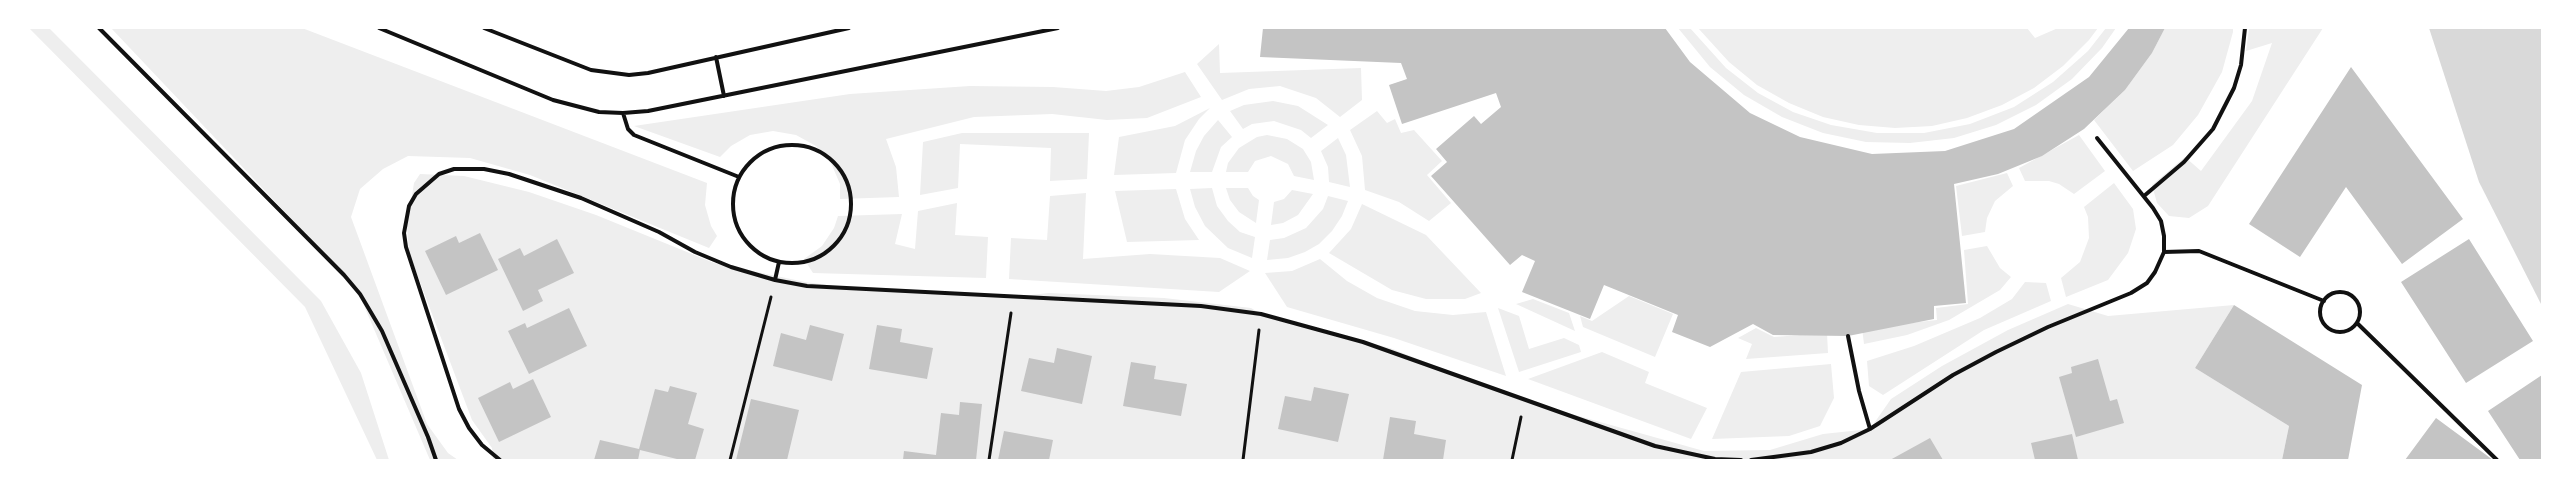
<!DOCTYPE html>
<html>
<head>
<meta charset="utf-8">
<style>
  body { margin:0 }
  #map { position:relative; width:2570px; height:488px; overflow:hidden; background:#fff; font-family:"Varela Round",sans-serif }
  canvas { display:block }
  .frame { position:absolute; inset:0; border:29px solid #fff; pointer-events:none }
</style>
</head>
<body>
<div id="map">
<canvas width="2570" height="488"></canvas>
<div class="frame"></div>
</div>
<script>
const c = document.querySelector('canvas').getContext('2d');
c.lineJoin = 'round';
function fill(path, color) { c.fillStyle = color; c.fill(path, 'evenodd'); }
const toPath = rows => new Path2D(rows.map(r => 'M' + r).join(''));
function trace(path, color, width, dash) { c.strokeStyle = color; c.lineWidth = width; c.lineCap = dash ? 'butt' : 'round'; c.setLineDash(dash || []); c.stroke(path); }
fill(toPath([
  [29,28,49,28,321,301,361,373,389,460,377,460,305,307],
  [111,28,302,28,707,183,705,205,711,226,717,236,709,248,530,175,470,158,408,156,383,169,360,189,351,217,427,424,448,453,458,460,430,460,356,287],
  [1678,28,1690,28,1726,68,1758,93,1793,112,1831,125,1877,133,1924,133,1970,124,2014,107,2053,82,2088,51,2106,28,2116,28,2102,48,2072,79,2036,105,1996,125,1954,138,1910,143,1866,142,1823,133,1782,117,1744,95,1710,67],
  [1698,28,2027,28,2035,38,2058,28,2098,28,2089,40,2063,66,2034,88,2002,105,1967,118,1932,126,1895,128,1859,125,1823,117,1789,103,1757,85,1729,62],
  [2165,28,2233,28,2233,32,2222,72,2198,115,2173,145,2133,171,2094,120,2125,90,2152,53],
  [2249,28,2323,28,2208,206,2189,218,2169,216,2157,203,2152,185,2185,157,2201,171,2252,101,2272,43,2246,51],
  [1219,44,1220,73,1361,68,1362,100,1340,117,1316,98,1280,86,1249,89,1222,100,1197,64],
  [1185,72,1201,97,1147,118,1107,120,1052,114,974,117,886,139,896,167,899,197,840,199,840,184,831,163,816,146,796,135,773,131,750,135,731,146,720,157,634,126,850,94,970,86,1053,87,1106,91,1139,87],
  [1273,101,1298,106,1328,125,1311,138,1301,130,1274,121,1252,124,1243,129,1230,111,1244,105],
  [1210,108,1199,119,1185,140,1176,173,1114,175,1119,137,1175,126],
  [1377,111,1387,123,1395,119,1401,133,1414,130,1442,161,1427,175,1451,203,1429,221,1399,202,1365,190,1362,156,1350,130],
  [1218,120,1232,137,1221,147,1212,172,1190,172,1196,151,1204,136],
  [962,133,1089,133,1087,179,1050,181,1051,148,960,144,958,188,920,195,923,142],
  [1267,135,1287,139,1303,149,1311,162,1314,180,1294,176,1288,164,1271,156,1255,161,1248,172,1226,172,1228,163,1239,148,1257,137],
  [2079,135,2105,171,2074,194,2059,184,2049,181,2025,181,2019,168],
  [1338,138,1346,155,1350,187,1329,182,1328,167,1321,151],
  [2007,173,2013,186,1995,201,1987,218,1985,232,1962,236,1956,186],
  [420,174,464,176,529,192,596,215,714,263,805,282,850,288,1013,297,1049,293,1164,298,1251,308,1261,314,1390,348,1525,401,1704,451,1770,450,1823,434,1870,429,1891,399,1942,366,2008,330,2068,304,2108,316,2234,305,2195,368,2289,426,2282,460,493,460,492,448,472,420,409,253,407,226,414,183],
  [2114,183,2133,209,2136,229,2128,253,2108,280,2066,297,2061,278,2080,262,2089,238,2088,217,2084,207],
  [1212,188,1217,206,1228,221,1240,232,1255,237,1252,258,1228,248,1205,226,1195,207,1190,189],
  [1226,188,1248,188,1253,196,1259,200,1256,223,1239,212,1230,200],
  [1176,189,1185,219,1199,240,1127,242,1115,191],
  [1292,190,1313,194,1298,215,1283,223,1271,225,1274,202,1284,199],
  [1086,193,1083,259,1150,254,1220,258,1250,271,1219,292,1009,279,1011,238,1047,240,1050,196],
  [1328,196,1348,201,1342,216,1332,231,1319,244,1305,252,1288,258,1267,260,1270,240,1284,238,1306,228,1323,209],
  [957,203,955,235,988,237,986,278,813,273,804,259,822,246,834,228,838,216,902,214,895,244,915,249,918,211],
  [1362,204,1426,235,1481,293,1465,299,1426,299,1392,290,1329,253,1351,229],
  [1987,246,2000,268,2011,277,2000,290,1949,320,1907,335,1864,344,1862,328,1937,320,1936,308,1968,304,1964,250],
  [1320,259,1347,281,1377,298,1415,311,1453,315,1486,312,1506,376,1394,338,1287,307,1265,273,1292,271],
  [2025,282,2046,283,2051,301,1984,330,1883,395,1869,386,1867,361,1914,346,1980,318,2012,299],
  [1629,296,1673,314,1655,357,1583,327,1580,316,1592,321],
  [1533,299,1569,313,1575,331,1516,304],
  [1498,308,1519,316,1529,349,1564,338,1579,345,1581,352,1519,372],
  [1756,328,1774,337,1827,333,1828,353,1746,359,1752,344,1738,338],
  [1602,352,1649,372,1645,383,1707,408,1691,439,1528,379],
  [1831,364,1834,398,1820,426,1789,436,1712,439,1741,372]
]), '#eee');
fill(toPath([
  [2429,28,2542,28,2542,306,2479,182]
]), '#d9d9d9');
fill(toPath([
  [1263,28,1665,28,1690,62,1750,113,1800,137,1872,154,1945,151,2014,129,2089,77,2129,28,2165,28,2152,53,2125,90,2084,129,2042,156,1998,174,1954,184,1966,303,1934,306,1934,319,1848,336,1773,335,1753,324,1710,347,1672,332,1678,315,1604,285,1590,319,1522,292,1535,261,1522,255,1510,265,1431,176,1447,162,1436,149,1474,116,1481,124,1501,107,1496,93,1402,124,1389,85,1407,79,1401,63,1260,57],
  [2351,67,2463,219,2402,264,2346,187,2300,257,2249,224],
  [480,233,498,270,446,295,425,251,456,236,459,243],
  [557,239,574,273,538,290,543,301,523,311,498,259,520,248,524,256],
  [2469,239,2533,341,2466,383,2401,282],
  [2234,305,2362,385,2348,460,2282,460,2289,426,2195,368],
  [569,308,587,346,529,374,508,331,525,323,527,328],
  [810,325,844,334,832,381,773,366,781,333,806,340],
  [877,325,902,329,900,342,933,348,927,379,869,369],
  [1057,348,1092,356,1082,404,1021,391,1029,358,1054,363],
  [2098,359,2110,401,2117,399,2124,423,2076,437,2059,377,2072,373,2071,367],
  [1131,362,1156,366,1154,379,1187,384,1181,416,1123,406],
  [2542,375,2542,460,2520,460,2488,411],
  [533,379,551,417,499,442,478,398,510,382,513,389],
  [670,386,697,393,688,424,704,429,695,460,681,460,640,450,638,460,594,460,600,440,639,449,655,389,668,392],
  [1314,387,1349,394,1338,442,1278,429,1285,396,1311,401],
  [751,399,799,410,787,460,736,460],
  [960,402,982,404,976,460,903,460,904,451,936,455,941,413,959,415],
  [1390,417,1416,421,1414,434,1446,440,1443,460,1383,460],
  [2436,418,2493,460,2405,460],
  [1004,431,1053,440,1049,460,998,460],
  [2072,434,2078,460,2035,460,2031,443],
  [1930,438,1943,460,1890,460]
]), '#c4c4c4');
trace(toPath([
  [730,460,771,297],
  [989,460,1011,313],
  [1243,460,1259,330],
  [1512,460,1521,417]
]), '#111', 3);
trace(toPath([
  [99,28,344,275,360,294,382,331,428,437,436,460],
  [379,28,553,100,599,112,623,113,648,111,1058,28],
  [484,28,591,70,629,75,648,73,849,28],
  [716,57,724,96],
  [623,113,628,129,634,135,739,177],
  '733 204a59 59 0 1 1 118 0a59 59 0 1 1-118 0Z',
  [2144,196,2184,162,2213,129,2234,88,2241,65,2245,28],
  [2164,252,2199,251,2324,301],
  [775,280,779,262],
  '2320 312a20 20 0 1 1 40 0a20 20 0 1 1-40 0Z',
  [2357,323,2497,460],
  [1848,336,1859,391,1870,429],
  [500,460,482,445,469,428,459,409,406,247,404,233,409,206,416,194,439,174,454,169,484,169,509,174,581,198,659,232,695,252,731,267,775,280,807,286,1201,306,1261,314,1363,342,1655,446,1715,459,1741,460],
  [1751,460,1811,452,1841,443,1870,429,1953,375,1996,352,2048,327,2131,293,2147,283,2155,272,2164,252,2164,236,2161,221,2153,208,2097,138]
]), '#111', 4);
</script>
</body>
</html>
